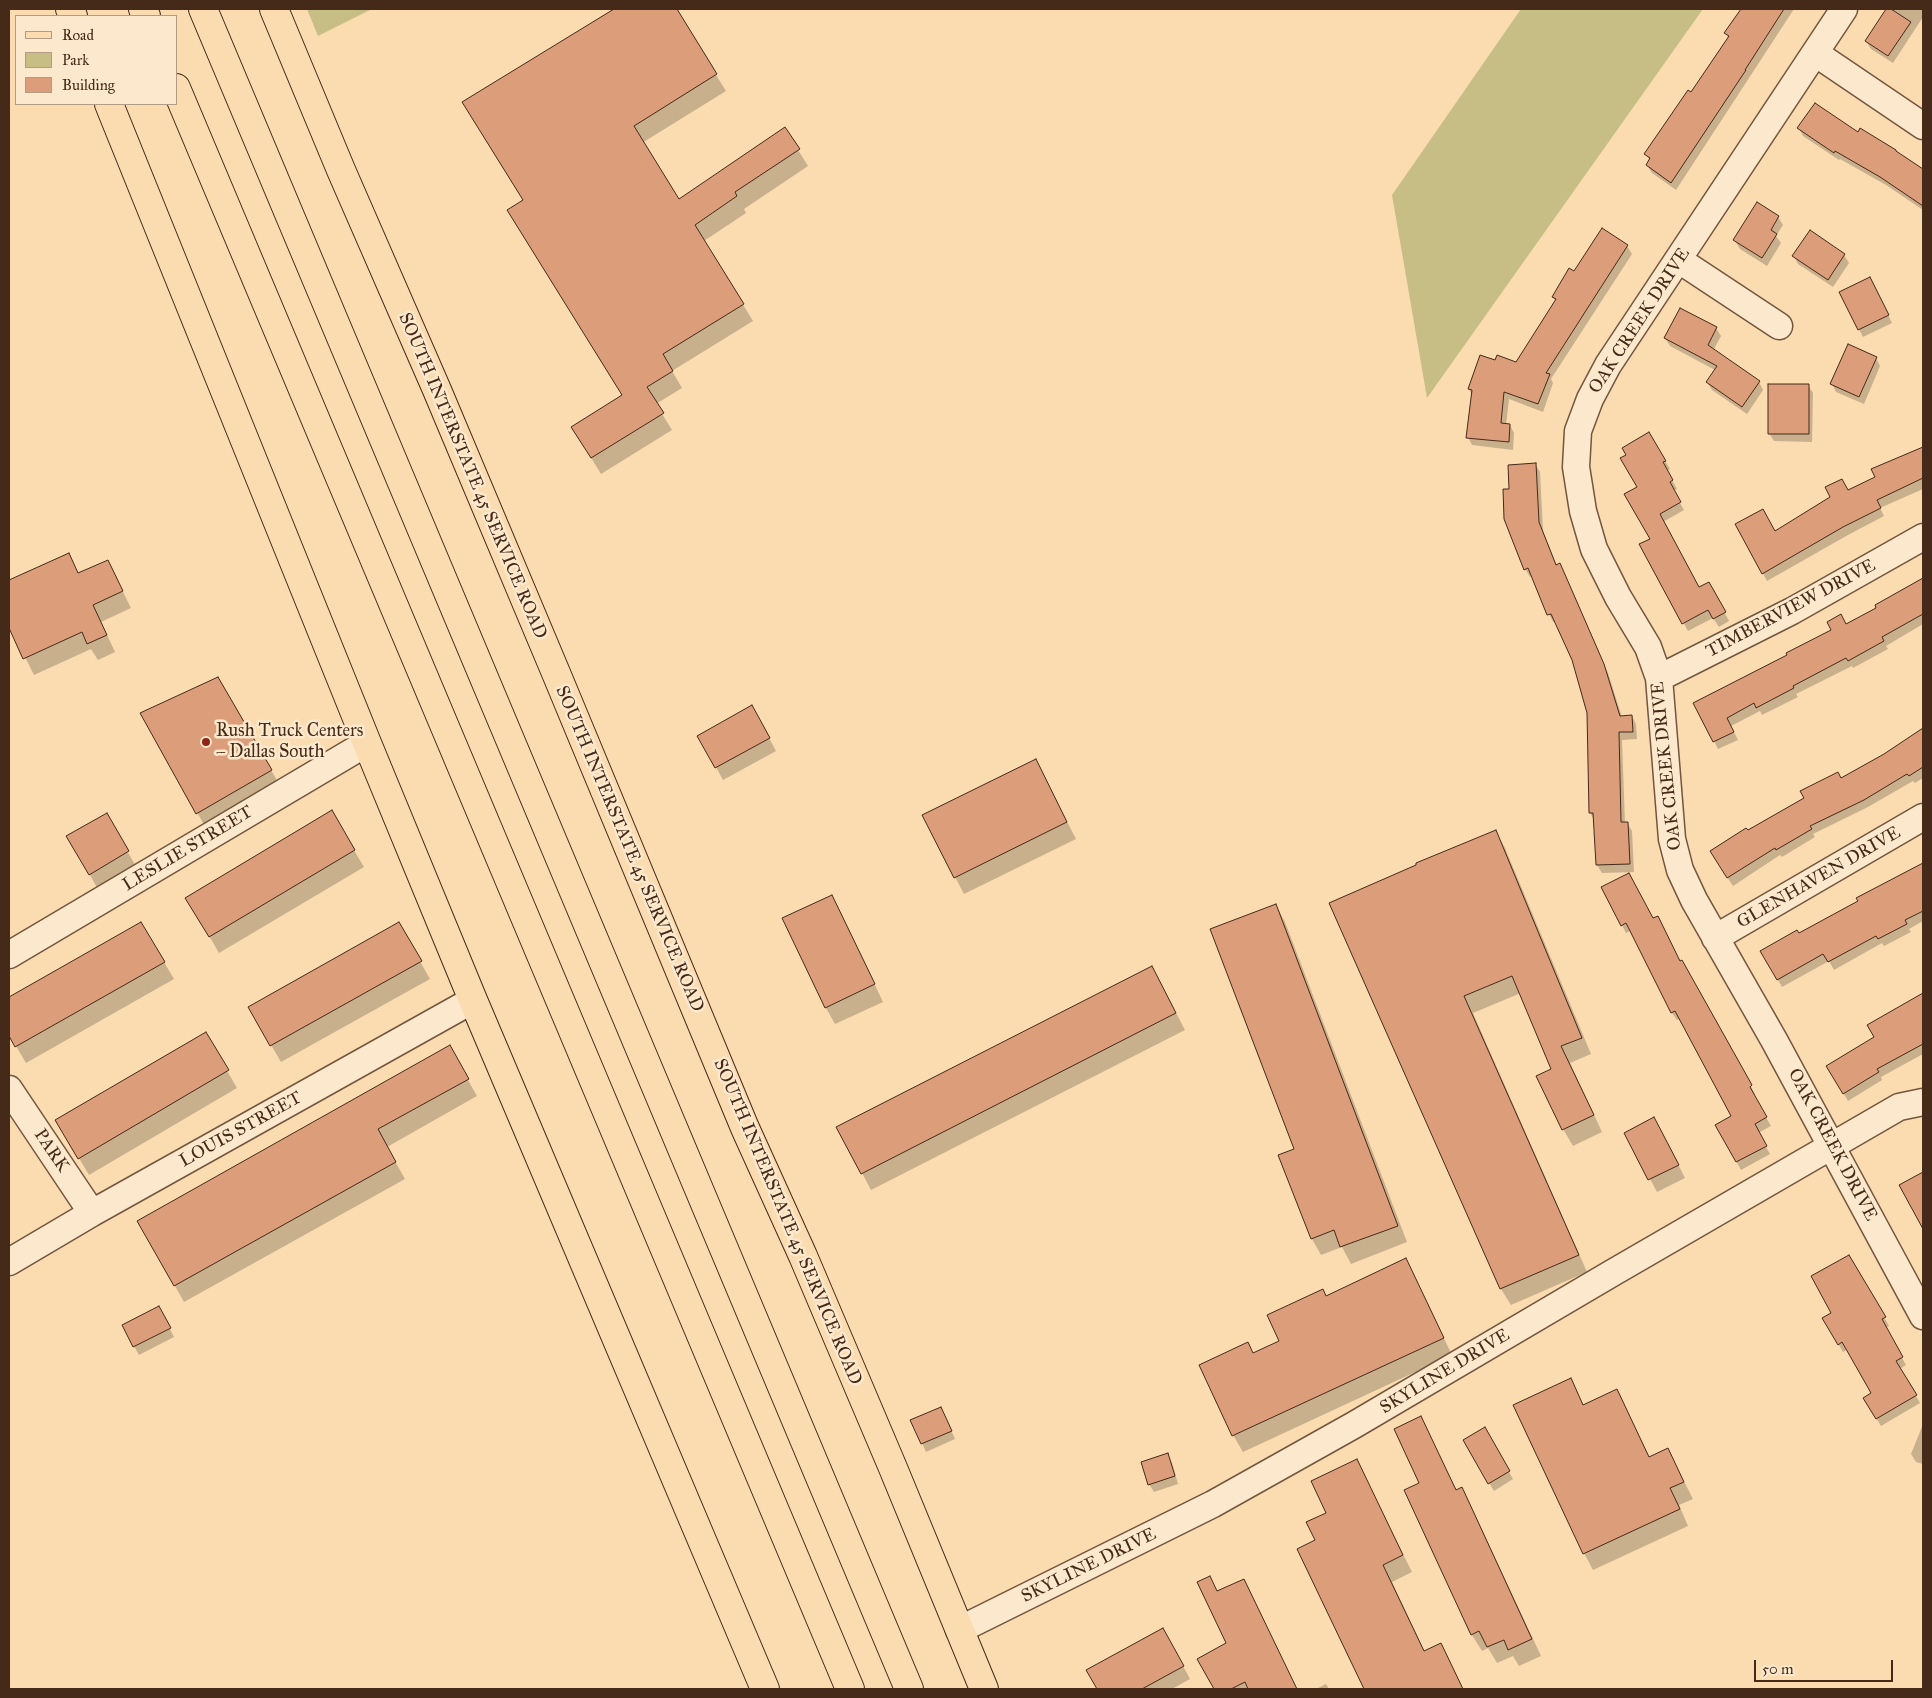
<!DOCTYPE html>
<html>
<head>
<meta charset="utf-8">
<style>
  body { margin:0 }
  #map { position:relative; width:1932px; height:1698px; overflow:hidden; background:#fbdcb0; font-family:"IM FELL Great Primer",serif }
  canvas { display:block }
  .frame { position:absolute; inset:0; border:10px solid #452919; pointer-events:none }
  .legend { position:absolute; left:15px; top:15px; width:162px; height:90px; box-sizing:border-box; background:#fce8cc; border:1px solid #b39c84; margin:0; padding:6px 9px; list-style:none; font-size:15px; color:#452919 }
  .legend li { display:flex; align-items:center; gap:10px; height:25px }
  .legend b { width:25px; border:1px solid #b39c84 }
  .scale { position:absolute; left:1754px; top:1660px; width:139px; height:22px; box-sizing:border-box; border:2px solid #452919; border-top:0; padding-left:6px; font-size:15px; line-height:18px; white-space:nowrap; color:#452919; -webkit-text-stroke:4px #fce8cc; paint-order:stroke }
</style>
</head>
<body>
<div id="map">
<canvas width="1932" height="1698"></canvas>
<div class="frame"></div>
<ul class="legend">
<li><b style="height:6px;background:#fbdcb0"></b>Road</li>
<li><b style="height:14px;background:#c7be86"></b>Park</li>
<li><b style="height:14px;background:#db9d7a"></b>Building</li>
</ul>
<div class="scale">50 m</div>
</div>
<script>
const c = document.querySelector('canvas').getContext('2d');
c.lineJoin = 'round';
function fill(path, color) { c.fillStyle = color; c.fill(path, 'evenodd'); }
const toPath = rows => new Path2D(rows.map(r => 'M' + r).join(''));
function trace(path, color, width, dash) { c.strokeStyle = color; c.lineWidth = width; c.lineCap = dash ? 'butt' : 'round'; c.setLineDash(dash || []); c.stroke(path); }
function write(font, color, halo, rows, align = 'center') {
  c.font = font + ' "IM FELL Great Primer",serif'; c.lineWidth = 5; c.setLineDash([]); c.textBaseline = 'middle'; c.strokeStyle = halo; c.fillStyle = color; for (const [text, x, y, turn = 0] of rows) {
    c.save(); c.translate(x, y); c.rotate((+turn || 0) * Math.PI / 180); c.textAlign = isNaN(turn) ? turn : align; if (halo) c.strokeText(text, 0, 0); c.fillText(text, 0, 0); c.restore();
  }
}
fill(toPath([
  [307,9,372,9,318,36],
  [1521,9,1703,9,1427,398,1392,195]
]), '#c7be86');
fill(toPath([
  [616,9,675,9,726,91,642,143,678,200,785,129,808,166,744,209,746,213,704,241,753,321,672,371,682,388,656,404,672,430,601,474,582,443,623,396,524,201,464,103],
  [1742,9,1794,9,1676,190,1652,173,1647,165,1650,161,1646,154,1691,94,1728,38,1726,33],
  [1888,9,1923,9,1923,17,1893,63,1871,49,1866,41],
  [1799,128,1858,134,1897,154,1923,171,1923,210,1886,185,1840,159,1839,160,1803,136],
  [1758,204,1778,217,1783,225,1776,236,1781,243,1767,266,1740,249,1735,241],
  [1627,246,1632,254,1551,379,1553,383,1543,412,1509,399,1506,425,1510,425,1514,433,1513,450,1472,445,1468,437,1472,395,1469,389,1495,361,1517,363,1556,302,1553,297,1574,273],
  [1844,255,1849,263,1833,287,1798,264,1794,256],
  [1874,286,1892,323,1863,337,1859,329],
  [1680,309,1716,328,1721,336,1713,351,1759,382,1763,390,1747,414,1712,390,1707,382,1715,370,1670,346,1665,338],
  [1876,358,1880,366,1864,404,1836,392,1832,384],
  [1808,385,1813,393,1812,442,1774,441,1769,433],
  [1649,434,1670,469,1667,471,1677,489,1673,491,1684,510,1663,522,1699,589,1709,583,1729,621,1719,627,1713,618,1688,631,1641,545,1652,539,1639,487,1627,455],
  [1923,447,1923,489,1880,508,1884,516,1848,535,1767,581,1737,525,1775,532,1876,478,1873,470],
  [1535,464,1540,472,1543,531,1557,566,1564,573,1608,673,1622,717,1632,716,1636,724,1637,739,1622,740,1625,823,1627,823,1632,831,1634,872,1602,873,1597,865,1595,821,1590,813,1588,712,1573,659,1555,621,1553,622,1549,614,1532,576,1530,577,1525,569,1511,490],
  [68,554,79,574,108,562,131,608,101,622,115,652,98,660,91,649,34,675,9,625,9,582],
  [1923,581,1923,624,1886,646,1888,649,1853,668,1852,666,1796,694,1798,697,1762,715,1760,711,1731,726,1738,740,1718,749,1695,703,1878,609,1877,606],
  [217,679,281,787,207,830,142,714],
  [752,707,776,751,723,780,699,736],
  [1923,730,1923,778,1915,783,1913,781,1868,807,1813,834,1815,837,1782,857,1780,855,1733,886,1716,860,1747,832,1885,755],
  [1036,761,1076,839,964,894,955,877],
  [331,812,364,867,219,953,187,898],
  [106,815,137,868,99,891,68,836],
  [1496,832,1505,848,1591,1054,1570,1063,1602,1132,1573,1146,1563,1129,1552,1070,1521,993,1473,1013,1587,1272,1511,1305,1501,1289,1331,904],
  [1923,864,1923,921,1909,929,1911,932,1884,946,1882,943,1834,970,1829,961,1782,987,1762,951,1799,935,1859,902,1858,899],
  [1603,888,1652,920,1686,969,1755,1094,1753,1095,1771,1126,1758,1133,1770,1154,1741,1170,1717,1126,1733,1117,1680,1019,1677,1020,1672,1013,1632,930,1626,933],
  [1276,905,1285,922,1407,1242,1351,1264,1342,1247,1321,1255,1312,1239,1295,1150],
  [841,913,883,1002,835,1024,826,1008],
  [141,923,174,979,26,1063,9,1034,9,998],
  [399,924,430,979,281,1062,249,1007],
  [1161,984,1185,1030,871,1190,862,1173],
  [1923,993,1923,1054,1881,1077,1882,1080,1848,1101,1828,1066,1875,1037,1869,1026],
  [205,1033,237,1088,89,1175,57,1121],
  [449,1047,477,1096,387,1147,405,1179,184,1302,138,1221],
  [1661,1131,1685,1178,1657,1192,1626,1133],
  [1923,1174,1923,1227,1900,1185],
  [1849,1256,1889,1326,1885,1328,1906,1365,1900,1369,1920,1403,1881,1426,1864,1398,1872,1394,1848,1349,1843,1352,1824,1319,1833,1313],
  [1406,1260,1452,1355,1243,1452,1233,1435,1248,1343,1254,1354,1281,1342,1326,1297],
  [163,1316,174,1337,139,1355,123,1326],
  [1570,1380,1584,1406,1617,1391,1650,1458,1668,1450,1693,1499,1679,1505,1688,1526,1593,1570,1584,1553],
  [941,1408,955,1439,926,1452,912,1420],
  [1421,1418,1457,1491,1461,1489,1471,1506,1541,1656,1519,1666,1513,1656,1497,1663,1488,1648,1482,1651,1472,1635,1405,1491,1421,1484],
  [1923,1424,1923,1464,1916,1462,1911,1454],
  [1484,1429,1513,1479,1494,1491,1464,1440],
  [1168,1455,1172,1463,1178,1484,1154,1492,1149,1484],
  [1356,1461,1412,1572,1392,1582,1425,1652,1440,1645,1463,1689,1366,1689,1299,1549,1317,1541,1327,1514],
  [1209,1577,1218,1592,1243,1581,1297,1689,1215,1689,1199,1660,1228,1644],
  [1170,1642,1190,1679,1172,1689,1099,1689,1088,1670],
  [1326,1684,1329,1689,1316,1689]
]), '#0003');
const building = toPath([
  [614,9,677,9,717,74,634,126,679,199,785,127,800,149,735,192,737,196,695,225,744,304,663,354,673,371,647,387,664,413,591,458,571,427,622,395,507,210,523,200,462,102,614,9],
  [1741,9,1784,9,1745,70,1746,70,1671,183,1646,165,1650,158,1644,154,1688,90,1691,92,1729,36,1724,33,1741,9],
  [1886,9,1891,9,1911,22,1888,56,1865,41,1886,9],
  [1815,103,1858,132,1860,128,1896,150,1896,151,1923,169,1923,206,1880,177,1835,151,1834,153,1797,128,1815,103],
  [1757,202,1779,216,1771,230,1777,234,1762,258,1733,240,1757,202],
  [1602,228,1628,245,1546,373,1550,374,1538,404,1504,392,1501,423,1510,424,1509,442,1466,438,1472,390,1468,389,1480,355,1495,360,1497,355,1516,362,1556,299,1552,297,1569,268,1574,271,1602,228],
  [1810,230,1845,254,1828,280,1792,256,1810,230],
  [1870,277,1889,315,1858,330,1839,292,1870,277],
  [1680,308,1717,327,1708,345,1760,381,1742,407,1706,382,1717,366,1664,338,1680,308],
  [1848,344,1877,357,1859,397,1830,384,1848,344],
  [1768,384,1809,384,1809,434,1768,434,1768,384],
  [1649,432,1666,461,1663,462,1673,480,1670,482,1681,502,1660,514,1699,587,1709,582,1726,612,1713,619,1708,610,1682,624,1639,544,1650,539,1624,494,1637,487,1620,458,1626,455,1622,448,1649,432],
  [1923,447,1923,478,1877,500,1881,508,1843,527,1762,574,1735,524,1763,509,1775,531,1830,497,1825,487,1842,479,1848,490,1875,477,1871,469,1923,447],
  [1536,463,1539,522,1556,565,1560,563,1604,664,1620,716,1632,715,1633,732,1619,732,1621,822,1628,822,1630,864,1596,865,1593,813,1589,813,1587,713,1572,660,1551,614,1547,615,1528,568,1524,570,1504,519,1503,489,1509,489,1508,465,1536,463],
  [69,553,78,573,108,560,123,591,93,605,107,635,87,644,82,632,23,659,9,628,9,580,69,553],
  [1923,578,1923,614,1882,637,1884,641,1848,661,1846,658,1793,686,1794,688,1756,708,1754,703,1727,718,1734,732,1713,742,1693,703,1787,655,1786,653,1831,630,1827,622,1841,614,1846,624,1876,608,1875,605,1923,578],
  [218,677,272,770,196,814,140,713,218,677],
  [752,705,770,738,715,768,697,736,752,705],
  [1923,728,1923,767,1909,776,1907,774,1864,800,1810,826,1812,829,1776,850,1775,848,1727,878,1710,851,1746,828,1748,830,1804,798,1800,791,1838,772,1841,778,1884,754,1923,728],
  [1036,759,1067,822,954,878,922,815,1036,759],
  [332,810,355,850,209,937,185,898,332,810],
  [107,813,129,851,89,875,66,836,107,813],
  [1496,830,1582,1038,1561,1046,1594,1115,1562,1130,1536,1076,1551,1069,1512,976,1464,996,1579,1255,1500,1289,1329,903,1416,865,1416,863,1496,830],
  [1923,863,1923,911,1905,920,1907,924,1878,939,1876,936,1828,962,1823,954,1777,980,1760,951,1797,930,1799,933,1858,901,1856,898,1923,863],
  [1629,873,1653,918,1658,916,1680,961,1682,960,1752,1085,1750,1087,1767,1117,1755,1124,1767,1146,1736,1162,1715,1125,1731,1116,1675,1011,1671,1013,1626,923,1621,926,1601,887,1629,873],
  [832,895,875,984,825,1008,782,918,832,895],
  [1276,904,1398,1226,1340,1247,1334,1230,1311,1239,1278,1155,1294,1149,1210,929,1276,904],
  [141,922,165,962,15,1047,9,1036,9,997,141,922],
  [399,922,422,961,270,1046,248,1007,399,922],
  [1152,966,1176,1013,861,1174,836,1127,1152,966],
  [1923,993,1923,1044,1877,1069,1879,1072,1843,1094,1826,1066,1874,1037,1867,1025,1923,993],
  [206,1032,229,1070,78,1159,55,1120,206,1032],
  [450,1045,469,1079,378,1129,396,1162,174,1286,137,1221,450,1045],
  [1654,1117,1679,1165,1648,1180,1624,1133,1654,1117],
  [1923,1172,1923,1229,1899,1185,1923,1172],
  [1849,1255,1886,1317,1882,1319,1903,1357,1896,1361,1917,1395,1876,1419,1863,1398,1871,1393,1842,1342,1838,1345,1822,1318,1831,1313,1811,1276,1849,1255],
  [1406,1258,1444,1338,1232,1436,1199,1365,1248,1342,1253,1353,1279,1341,1267,1315,1323,1289,1326,1296,1406,1258],
  [159,1306,171,1328,133,1347,122,1325,159,1306],
  [1571,1378,1583,1405,1617,1389,1649,1457,1668,1448,1684,1482,1670,1488,1680,1509,1583,1554,1513,1405,1571,1378],
  [941,1407,952,1431,921,1444,910,1420,941,1407],
  [1421,1416,1456,1490,1462,1487,1532,1639,1508,1650,1504,1640,1487,1647,1479,1631,1471,1635,1404,1490,1419,1483,1394,1429,1421,1416],
  [1485,1427,1510,1471,1488,1484,1463,1440,1485,1427],
  [1168,1453,1175,1476,1148,1485,1141,1462,1168,1453],
  [1357,1459,1403,1555,1383,1565,1424,1651,1441,1643,1463,1689,1364,1689,1297,1549,1315,1540,1306,1522,1326,1513,1311,1481,1357,1459],
  [1210,1576,1217,1591,1244,1579,1297,1689,1248,1689,1245,1682,1231,1689,1214,1689,1197,1659,1226,1643,1197,1582,1210,1576],
  [1163,1628,1184,1666,1142,1689,1097,1689,1086,1670,1163,1628]
]);
fill(building, '#db9d7a');
trace(building, '#452919', 1);
const minor = toPath([
  [1844,9,1608,365,1590,399,1578,431,1576,467,1583,511,1594,549,1618,597,1648,647,1659,678,1672,839,1680,870,1694,900,1774,1040,1923,1316],
  [1815,53,1923,126],
  [1679,260,1779,326],
  [1659,678,1792,611,1923,537],
  [1715,938,1923,817],
  [9,955,367,743],
  [9,1089,92,1213],
  [9,1262,92,1213,473,1000],
  [959,1630,1213,1504,1354,1425,1614,1272,1899,1107,1923,1102]
]);
const major = toPath([
  [70,9,73,16],
  [274,9,341,170,437,390,556,673,745,1128,803,1256,893,1468,984,1689],
  [109,104,367,743,473,1000,765,1689]
]);
const highway = toPath([
  [143,9,146,16],
  [203,9,909,1689],
  [176,88,850,1689]
]);
trace(minor, '#72563f', 29);
trace(major, '#452919', 30);
trace(highway, '#452919', 30);
trace(minor, '#fce8cc', 26);
trace(major, '#fbdcb0', 28);
trace(highway, '#fbdcb0', 28);
for (const [x, y, r, color] of [
  [206,742,5,"#8f2418"]
]) { const dot = new Path2D(); dot.arc(x, y, r, 0, 2 * Math.PI); c.fillStyle = color; c.fill(dot); trace(dot, '#fce8cc', 2); }
write('18px', '#452919', '#fce8cc', [
  ["OAK CREEK DRIVE",1640,321,-57],
  ["SOUTH INTERSTATE 45 SERVICE ROAD",472,476,67],
  ["TIMBERVIEW DRIVE",1791,609,-28],
  ["OAK CREEK DRIVE",1667,766,-96],
  ["LESLIE STREET",188,849,-31],
  ["SOUTH INTERSTATE 45 SERVICE ROAD",629,849,67],
  ["GLENHAVEN DRIVE",1819,878,-30],
  ["LOUIS STREET",241,1130,-29],
  ["OAK CREEK DRIVE",1832,1145,62],
  ["PARK",51,1151,56],
  ["SOUTH INTERSTATE 45 SERVICE ROAD",787,1222,67],
  ["SKYLINE DRIVE",1445,1372,-31],
  ["SKYLINE DRIVE",1089,1566,-26]
]);
write('18px', '#452919', '#fce8cc', [
  ["Rush Truck Centers",216,732],
  ["– Dallas South",216,753]
], 'left');
</script>
</body>
</html>
